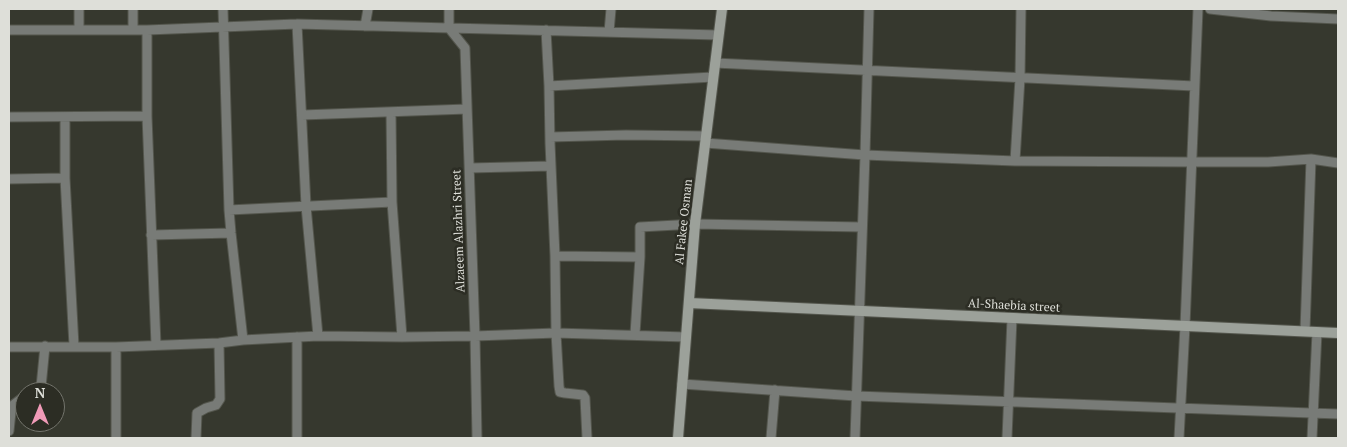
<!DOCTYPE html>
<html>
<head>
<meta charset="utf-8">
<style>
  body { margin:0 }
  #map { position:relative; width:1347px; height:447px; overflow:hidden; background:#36382e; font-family:"PT Serif",serif }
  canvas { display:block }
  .frame { position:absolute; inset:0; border:10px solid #dedfd9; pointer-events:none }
  .north { position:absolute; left:15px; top:382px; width:50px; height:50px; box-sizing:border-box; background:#2c2d24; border:1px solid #73746c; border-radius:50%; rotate:0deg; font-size:14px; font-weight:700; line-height:20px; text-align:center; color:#dedfd9 }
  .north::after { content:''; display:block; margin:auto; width:18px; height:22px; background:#f09ab7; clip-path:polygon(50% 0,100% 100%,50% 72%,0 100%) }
</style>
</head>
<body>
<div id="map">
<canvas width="1347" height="447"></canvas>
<div class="frame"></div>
<div class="north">N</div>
</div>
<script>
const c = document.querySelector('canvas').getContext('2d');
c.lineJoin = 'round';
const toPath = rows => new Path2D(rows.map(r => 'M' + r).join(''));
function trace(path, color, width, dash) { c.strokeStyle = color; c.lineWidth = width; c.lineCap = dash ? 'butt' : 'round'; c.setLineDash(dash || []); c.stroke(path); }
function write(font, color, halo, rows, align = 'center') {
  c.font = font + ' "PT Serif",serif'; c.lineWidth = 5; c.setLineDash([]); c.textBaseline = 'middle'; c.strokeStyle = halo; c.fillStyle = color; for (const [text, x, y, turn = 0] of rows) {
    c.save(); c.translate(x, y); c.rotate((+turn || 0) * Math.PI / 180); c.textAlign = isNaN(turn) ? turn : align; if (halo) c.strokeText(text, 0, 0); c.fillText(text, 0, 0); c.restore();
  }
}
const street = toPath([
  [133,9,133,30],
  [223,9,229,210,231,233,243,340],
  [449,9,449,28,465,48,475,336,477,438],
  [1210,9,1271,16,1338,19],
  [297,24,306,206,318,336],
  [365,26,368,9],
  [9,30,147,30,297,24,718,35],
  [79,30,79,9],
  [147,30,147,116,156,345],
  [546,30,549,86,550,143,555,256,556,333,559,386,560,392,565,393,583,395,585,398,587,438],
  [609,32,611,9],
  [715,63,1194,86],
  [549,86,713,77],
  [391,112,392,202,402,337],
  [302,115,467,109],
  [9,117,147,116],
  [65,117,65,178,74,346],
  [550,137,626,135,706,136],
  [705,143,865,155,1015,161,1191,162,1268,162,1311,159,1338,163],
  [1015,161,1020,78,1021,9],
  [470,168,551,166],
  [9,179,65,178],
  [229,210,392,202],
  [151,235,231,233],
  [555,256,640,257],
  [1305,331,1311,159],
  [635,334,640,257,640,227,695,224,862,227],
  [9,347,116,347,219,343,243,340,318,336,402,337,475,336,556,333,686,337],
  [116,347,116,438],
  [682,384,856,396,1338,414],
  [35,392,41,387,45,346],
  [9,431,11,412,13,405,25,396],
  [196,438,197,413,206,408,216,405,220,399,219,343],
  [297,438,297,337],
  [771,438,775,390],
  [855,438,865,155,869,9],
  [1007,438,1012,318],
  [1179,438,1185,326,1198,9],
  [1312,438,1317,332]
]);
const secondary = toPath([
  [689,303,1338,333],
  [678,438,695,224,722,9]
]);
trace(street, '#54564d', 11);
trace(secondary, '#54564d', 12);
trace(street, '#787b77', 9);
trace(secondary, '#9ca19a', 10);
write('12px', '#dedfd9', '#2c2d24', [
  ["Al Fakee Osman",684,222,-84],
  ["Alzaeem Alazhri Street",459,231,-92],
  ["Al-Shaebia street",1014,306,3]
]);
</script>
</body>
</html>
